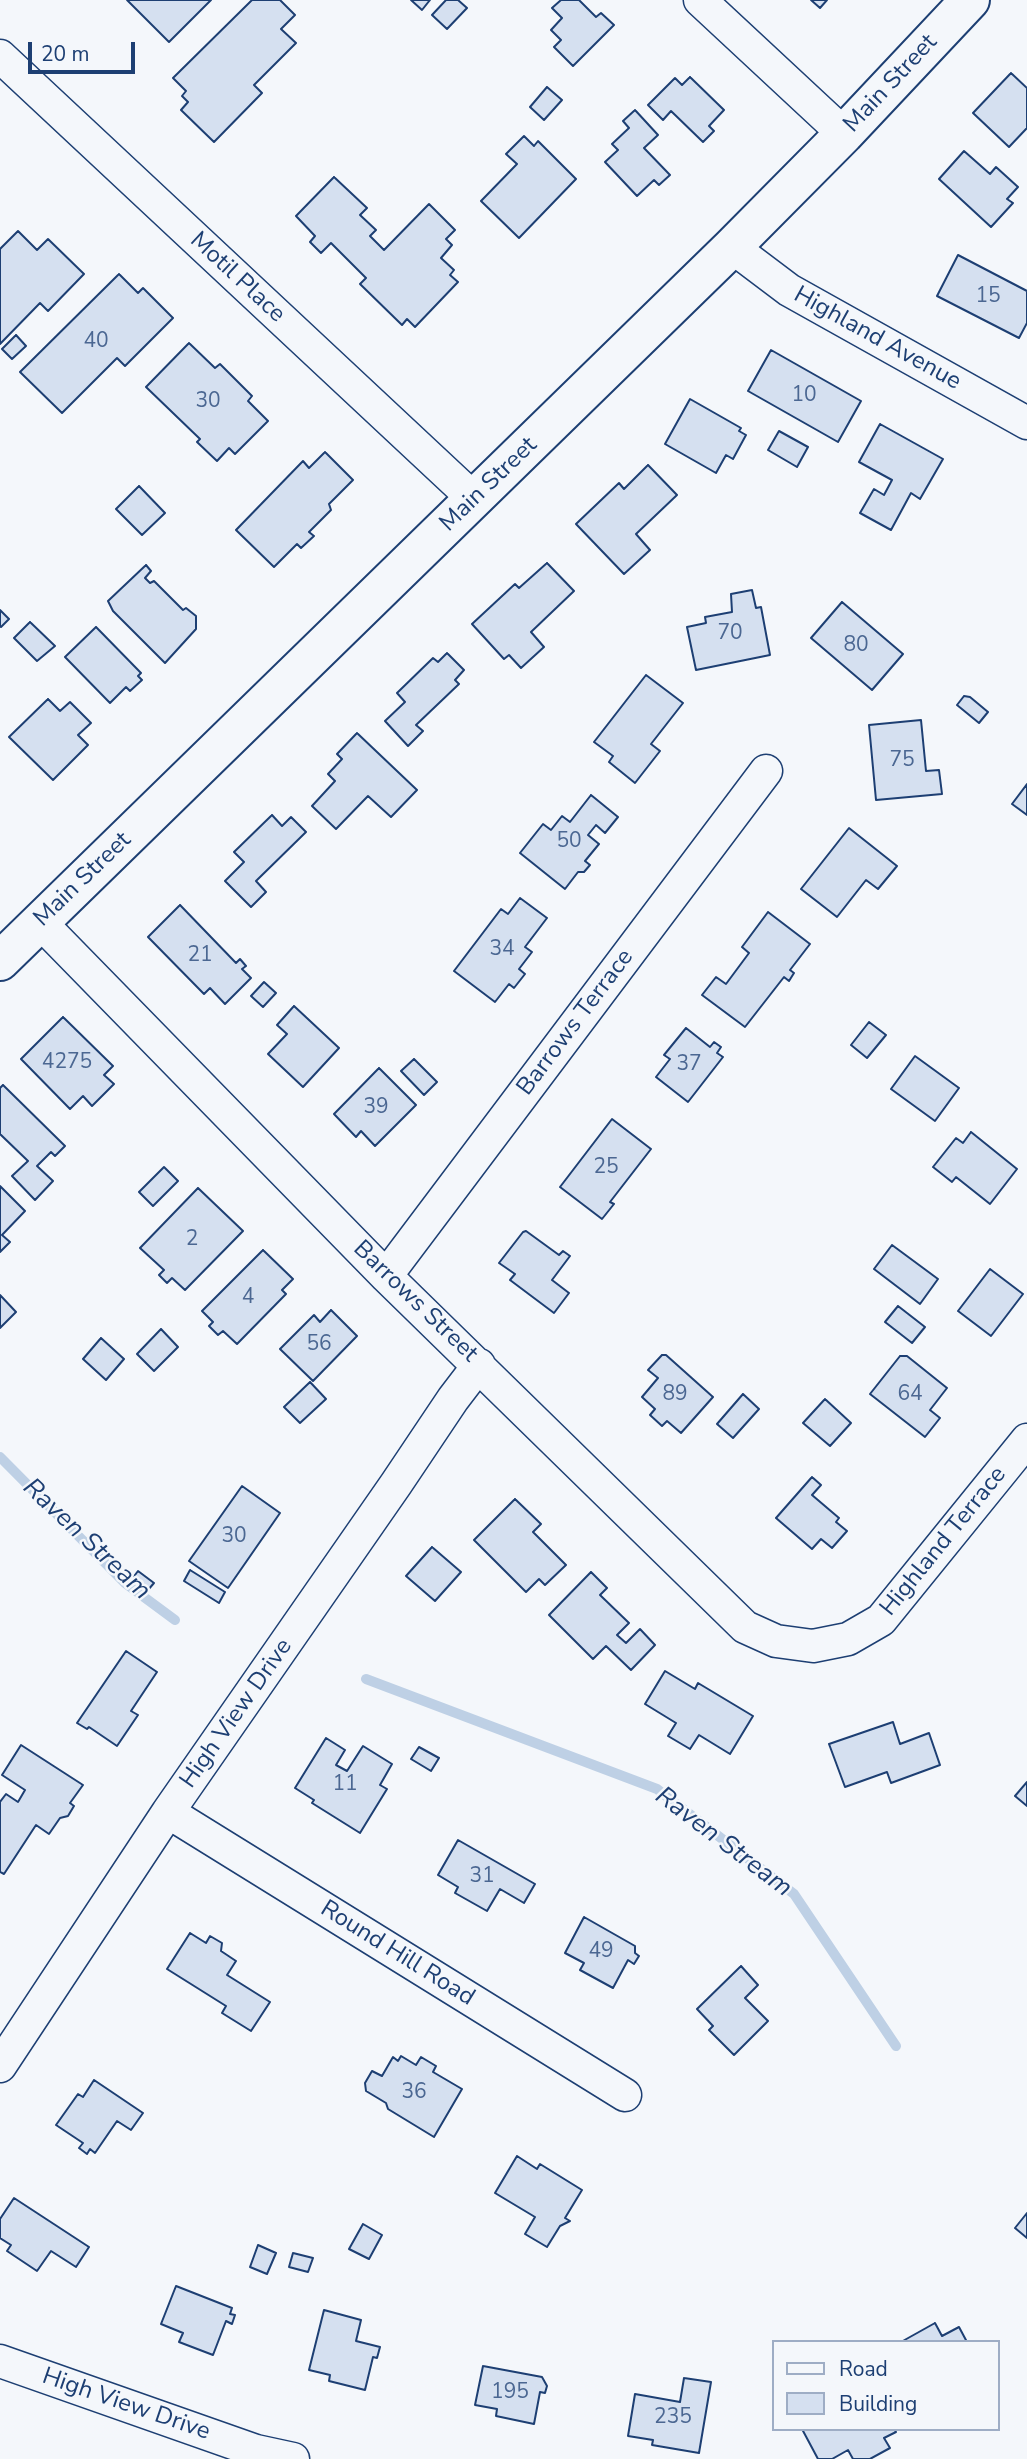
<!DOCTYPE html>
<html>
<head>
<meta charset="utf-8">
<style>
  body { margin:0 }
  #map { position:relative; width:1027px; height:2459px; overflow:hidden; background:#f4f7fb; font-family:"Nunito Sans",sans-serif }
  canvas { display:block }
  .legend { position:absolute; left:772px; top:2340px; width:228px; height:91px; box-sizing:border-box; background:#f4f7fb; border:2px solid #9eadc5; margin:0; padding:9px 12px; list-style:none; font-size:21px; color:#1d3f73 }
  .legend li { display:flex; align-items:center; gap:14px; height:35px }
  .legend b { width:35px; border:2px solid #9eadc5 }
  .scale { position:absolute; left:28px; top:42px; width:107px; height:32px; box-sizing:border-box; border:4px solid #1d3f73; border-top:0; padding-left:9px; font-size:21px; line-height:24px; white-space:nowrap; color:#1d3f73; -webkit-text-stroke:5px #f4f7fb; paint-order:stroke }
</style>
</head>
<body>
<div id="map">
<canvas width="1027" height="2459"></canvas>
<ul class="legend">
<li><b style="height:9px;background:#f4f7fb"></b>Road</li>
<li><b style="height:19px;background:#d5e0f0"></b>Building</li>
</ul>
<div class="scale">20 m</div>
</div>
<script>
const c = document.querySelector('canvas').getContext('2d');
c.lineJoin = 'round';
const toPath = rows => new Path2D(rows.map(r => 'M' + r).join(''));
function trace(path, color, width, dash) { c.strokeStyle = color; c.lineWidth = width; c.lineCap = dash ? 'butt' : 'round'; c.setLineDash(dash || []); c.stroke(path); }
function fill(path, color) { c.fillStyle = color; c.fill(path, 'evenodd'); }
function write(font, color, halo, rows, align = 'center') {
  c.font = font + ' "Nunito Sans",sans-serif'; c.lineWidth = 5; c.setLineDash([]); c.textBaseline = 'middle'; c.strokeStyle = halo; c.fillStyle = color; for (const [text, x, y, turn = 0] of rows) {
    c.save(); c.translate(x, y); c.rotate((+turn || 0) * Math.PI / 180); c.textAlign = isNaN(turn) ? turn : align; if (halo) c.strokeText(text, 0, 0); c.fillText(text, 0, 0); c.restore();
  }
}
trace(toPath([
  [0,1457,125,1583,175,1620],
  [366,1679,657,1789,794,1894,896,2046]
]), '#bed0e5', 10);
const building = toPath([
  [127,0,211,0,169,42,127,0],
  [252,0,280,0,295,15,281,29,296,43,254,85,262,93,214,142,181,110,188,102,182,96,186,91,173,78,252,0],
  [411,0,430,0,422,10,411,0],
  [446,0,458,0,467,8,447,29,432,15,446,0],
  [561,0,579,0,596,17,601,13,614,25,573,66,554,47,561,40,551,30,562,18,552,8,561,0],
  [811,0,827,0,820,8,811,0],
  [1011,73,1027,88,1027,128,1009,147,973,113,1011,73],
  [690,77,724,110,709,126,714,131,703,142,671,111,663,120,648,105,675,78,682,85,690,77],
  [547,87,562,100,544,120,530,107,547,87],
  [635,110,658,135,644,148,670,175,659,185,654,180,637,196,605,162,618,150,612,144,629,128,623,121,635,110],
  [524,136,534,146,538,141,576,179,519,238,481,201,517,164,506,154,524,136],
  [964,151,990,174,996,167,1018,187,1007,199,1013,203,991,227,939,179,964,151],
  [334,177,367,208,360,215,376,230,370,236,384,250,429,204,455,230,446,239,452,245,441,258,454,270,450,275,458,282,415,327,407,319,402,325,360,284,366,278,331,243,321,253,310,242,315,236,296,216,334,177],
  [18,231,37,250,48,239,84,274,48,311,40,303,0,344,0,249,18,231],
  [958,255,1027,291,1027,323,1019,338,937,296,958,255],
  [119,274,138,293,143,288,173,318,125,366,117,358,62,413,20,372,119,274],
  [16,335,26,346,12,359,2,349,16,335],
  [189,343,215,368,220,364,252,396,248,401,268,421,235,454,229,448,217,461,197,442,200,439,146,387,189,343],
  [771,350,861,401,838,442,748,391,771,350],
  [690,399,741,428,739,431,746,435,733,459,726,455,716,473,665,444,690,399],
  [880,424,943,459,920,499,911,493,891,530,860,513,874,489,884,495,892,480,859,462,880,424],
  [779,431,808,447,797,467,768,450,779,431],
  [325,452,353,480,329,504,331,510,309,532,314,536,301,548,297,544,274,567,236,530,303,461,309,468,325,452],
  [648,465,677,495,636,534,650,550,624,574,576,524,619,483,624,489,648,465],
  [139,486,165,513,142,535,116,509,139,486],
  [547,563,574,591,531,632,544,647,521,668,509,655,504,659,472,624,515,584,519,588,547,563],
  [146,565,151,571,145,578,150,583,154,581,183,610,186,608,196,616,196,629,165,663,113,611,108,601,146,565],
  [752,590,756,608,761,607,770,655,696,670,687,627,706,623,705,617,732,612,731,594,752,590],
  [842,602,903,654,872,690,811,638,842,602],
  [0,610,9,619,1,627,0,626,0,610],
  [30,622,55,646,37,661,14,638,30,622],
  [96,627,141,673,138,676,142,680,130,691,126,687,110,703,65,657,96,627],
  [447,653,464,670,455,680,459,684,416,725,423,731,408,746,385,721,405,702,397,693,433,658,438,662,447,653],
  [646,675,683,703,651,744,660,751,635,783,609,762,613,756,594,742,646,675],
  [964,696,970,697,988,712,979,723,957,705,964,696],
  [48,699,60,711,70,702,91,723,78,735,88,745,53,780,9,737,48,699],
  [921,720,926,771,939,770,942,794,876,800,869,725,921,720],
  [357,733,417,790,391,817,368,796,336,829,312,806,335,781,328,774,342,759,337,754,357,733],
  [1027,784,1027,815,1012,804,1027,784],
  [591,795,618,817,605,833,596,825,588,835,599,844,585,861,590,865,584,872,578,872,565,889,520,853,543,824,551,830,562,816,570,822,591,795],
  [272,815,282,826,291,817,306,832,256,881,266,892,251,907,225,881,244,862,234,852,272,815],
  [849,828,897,866,878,889,866,880,837,917,801,889,849,828],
  [520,898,547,918,525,947,532,952,519,969,525,974,514,988,509,984,495,1002,454,971,501,909,508,914,520,898],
  [180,905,236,963,240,959,246,966,242,969,251,978,225,1004,210,988,204,994,148,937,180,905],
  [768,912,810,944,790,970,794,973,789,981,784,977,745,1027,702,995,716,977,726,984,749,953,742,947,768,912],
  [264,982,276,993,263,1007,251,996,264,982],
  [294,1006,339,1048,303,1087,268,1054,287,1034,277,1025,294,1006],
  [63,1017,113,1066,104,1075,114,1084,92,1106,83,1096,70,1109,21,1059,63,1017],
  [869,1022,886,1035,867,1058,851,1045,869,1022],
  [686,1028,710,1047,714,1042,721,1047,717,1053,723,1057,688,1102,656,1077,670,1059,664,1055,686,1028],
  [915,1056,959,1088,935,1121,891,1089,915,1056],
  [414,1059,437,1082,424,1095,401,1071,414,1059],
  [379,1068,416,1105,375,1146,361,1131,356,1137,334,1114,379,1068],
  [3,1085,65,1146,55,1156,51,1152,37,1166,53,1181,35,1200,12,1176,28,1161,0,1134,0,1088,3,1085],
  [612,1119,651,1149,610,1202,614,1204,602,1219,560,1187,612,1119],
  [971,1132,1017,1169,990,1204,956,1177,952,1182,933,1167,956,1138,963,1143,971,1132],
  [164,1167,178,1181,153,1206,139,1192,164,1167],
  [0,1186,25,1211,2,1235,10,1242,0,1252,0,1186],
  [198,1188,243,1231,185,1290,172,1278,167,1283,159,1275,164,1270,140,1248,198,1188],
  [526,1231,559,1255,563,1251,570,1256,552,1280,569,1293,554,1313,510,1280,515,1274,499,1263,523,1232,526,1231],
  [892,1245,938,1279,920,1304,874,1269,892,1245],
  [263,1250,293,1279,282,1290,286,1294,237,1344,223,1331,218,1335,209,1326,213,1322,202,1311,263,1250],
  [990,1269,1023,1294,991,1336,958,1311,990,1269],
  [0,1295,16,1312,0,1328,0,1295],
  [898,1306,925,1327,912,1343,885,1322,898,1306],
  [331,1310,357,1336,313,1381,280,1349,314,1315,320,1322,331,1310],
  [161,1329,178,1347,154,1371,137,1354,161,1329],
  [101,1338,124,1359,106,1380,83,1359,101,1338],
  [662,1355,666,1355,713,1397,681,1433,667,1421,662,1426,650,1415,655,1409,642,1397,658,1378,648,1370,662,1355],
  [900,1356,907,1356,947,1388,930,1410,940,1418,925,1437,870,1394,900,1356],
  [310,1382,326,1399,300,1423,284,1407,310,1382],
  [743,1394,759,1409,733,1438,717,1424,743,1394],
  [825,1399,851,1423,830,1446,803,1423,825,1399],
  [812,1477,821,1485,812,1495,839,1518,836,1522,847,1531,832,1548,821,1539,812,1549,776,1518,812,1477],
  [242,1486,280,1513,228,1588,189,1561,242,1486],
  [515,1499,541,1524,533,1532,566,1565,545,1585,539,1579,526,1592,474,1540,515,1499],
  [432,1547,461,1572,435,1601,406,1576,432,1547],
  [190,1570,225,1592,219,1603,184,1581,190,1570],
  [138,1571,154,1583,148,1590,132,1579,138,1571],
  [591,1572,607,1588,600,1595,629,1623,617,1635,626,1643,640,1629,655,1645,631,1670,606,1646,593,1659,549,1615,591,1572],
  [126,1651,157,1672,131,1711,138,1715,117,1746,89,1727,87,1729,77,1723,126,1651],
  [665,1671,695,1689,698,1683,753,1716,730,1754,699,1735,690,1749,668,1736,676,1723,645,1704,665,1671],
  [893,1722,900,1744,929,1733,940,1765,891,1783,887,1772,845,1787,829,1744,893,1722],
  [326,1738,345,1750,336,1765,347,1771,363,1746,392,1764,380,1785,387,1789,360,1833,312,1803,314,1800,295,1788,326,1738],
  [21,1745,83,1785,70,1803,74,1806,68,1816,60,1818,49,1834,36,1825,4,1874,0,1872,0,1802,6,1794,18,1802,25,1790,2,1775,21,1745],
  [419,1747,439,1758,431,1771,411,1759,419,1747],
  [1027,1782,1027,1806,1015,1796,1027,1782],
  [458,1840,535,1884,524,1903,500,1889,487,1911,455,1893,458,1887,438,1875,458,1840],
  [584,1917,635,1946,635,1953,639,1956,634,1964,628,1960,613,1988,580,1970,584,1963,565,1953,584,1917],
  [190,1933,206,1943,210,1936,222,1943,221,1951,236,1961,227,1975,270,2002,251,2031,222,2013,226,2006,167,1969,190,1933],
  [741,1966,758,1985,745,1998,768,2021,734,2055,709,2030,713,2026,697,2009,741,1966],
  [401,2056,416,2065,421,2057,436,2066,433,2072,462,2089,434,2137,388,2109,386,2103,366,2091,365,2083,372,2071,382,2076,393,2057,398,2061,401,2056],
  [94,2080,143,2113,131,2130,117,2121,95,2153,90,2149,87,2154,79,2148,83,2143,56,2125,78,2094,83,2097,94,2080],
  [517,2156,537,2169,540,2164,582,2190,565,2218,570,2221,560,2226,547,2247,525,2234,535,2217,495,2193,517,2156],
  [14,2198,89,2247,76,2267,51,2251,37,2271,7,2251,11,2245,0,2238,0,2219,14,2198],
  [1027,2213,1027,2238,1015,2228,1027,2213],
  [363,2224,382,2235,369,2259,349,2249,363,2224],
  [258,2245,276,2253,267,2274,250,2267,258,2245],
  [293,2253,313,2258,308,2272,289,2267,293,2253],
  [176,2286,232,2308,230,2314,235,2315,232,2324,226,2321,213,2355,179,2342,183,2333,161,2324,176,2286],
  [324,2310,361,2320,356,2341,380,2347,377,2358,373,2357,365,2390,329,2381,330,2375,309,2370,324,2310],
  [935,2323,942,2336,959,2327,967,2342,901,2342,935,2323],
  [483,2366,542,2377,547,2386,545,2393,540,2392,534,2424,496,2416,497,2409,475,2405,483,2366],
  [684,2378,711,2382,699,2453,652,2445,653,2440,628,2436,635,2394,680,2402,684,2378],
  [802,2429,894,2429,896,2432,884,2438,890,2448,870,2459,853,2459,848,2450,832,2459,818,2459,802,2429]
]);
fill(building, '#d5e0f0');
trace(building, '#1d3f73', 2);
const street = toPath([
  [700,0,844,134],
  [0,56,474,499],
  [732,247,789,290,1027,423],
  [40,922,386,1276,745,1627,776,1641,813,1646,848,1639,881,1620,1027,1440],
  [386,1276,766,771],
  [168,1812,625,2095],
  [0,2066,168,1812,396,1484,453,1399,479,1365],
  [0,2361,256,2451,293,2459]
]);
const primary = toPath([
  [0,961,732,247,844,134,970,0]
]);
trace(street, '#1d3f73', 35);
trace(primary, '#1d3f73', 42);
trace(street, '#f4f7fb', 32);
trace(primary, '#f4f7fb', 38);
write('21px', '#4b6792', null, [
  ["15",988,297],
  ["40",96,342],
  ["10",804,396],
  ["30",208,402],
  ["70",730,634],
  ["80",856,646],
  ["75",902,761],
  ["50",569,842],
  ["34",502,950],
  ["21",200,956],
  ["4275",67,1063],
  ["37",689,1065],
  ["39",376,1108],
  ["25",606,1168],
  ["2",192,1240],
  ["4",248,1298],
  ["56",319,1345],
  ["89",675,1395],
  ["64",910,1395],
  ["30",234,1537],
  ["11",345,1785],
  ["31",482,1877],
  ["49",601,1952],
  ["36",414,2093],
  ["195",510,2393],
  ["235",673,2418]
]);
write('24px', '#1d3f73', '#f4f7fb', [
  ["Main Street",891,84,-47],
  ["Motil Place",237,278,43],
  ["Highland Avenue",877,339,29],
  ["Main Street",489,485,-44],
  ["Main Street",83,880,-44],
  ["Barrows Terrace",576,1023,-53],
  ["Barrows Street",415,1302,44],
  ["Highland Terrace",944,1542,-51],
  ["High View Drive",237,1714,-55],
  ["Round Hill Road",397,1954,32],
  ["High View Drive",126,2405,19]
]);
write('italic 26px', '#1d3f73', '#f4f7fb', [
  ["Raven Stream",86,1540,43],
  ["Raven Stream",723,1843,37]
]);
</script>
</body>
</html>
